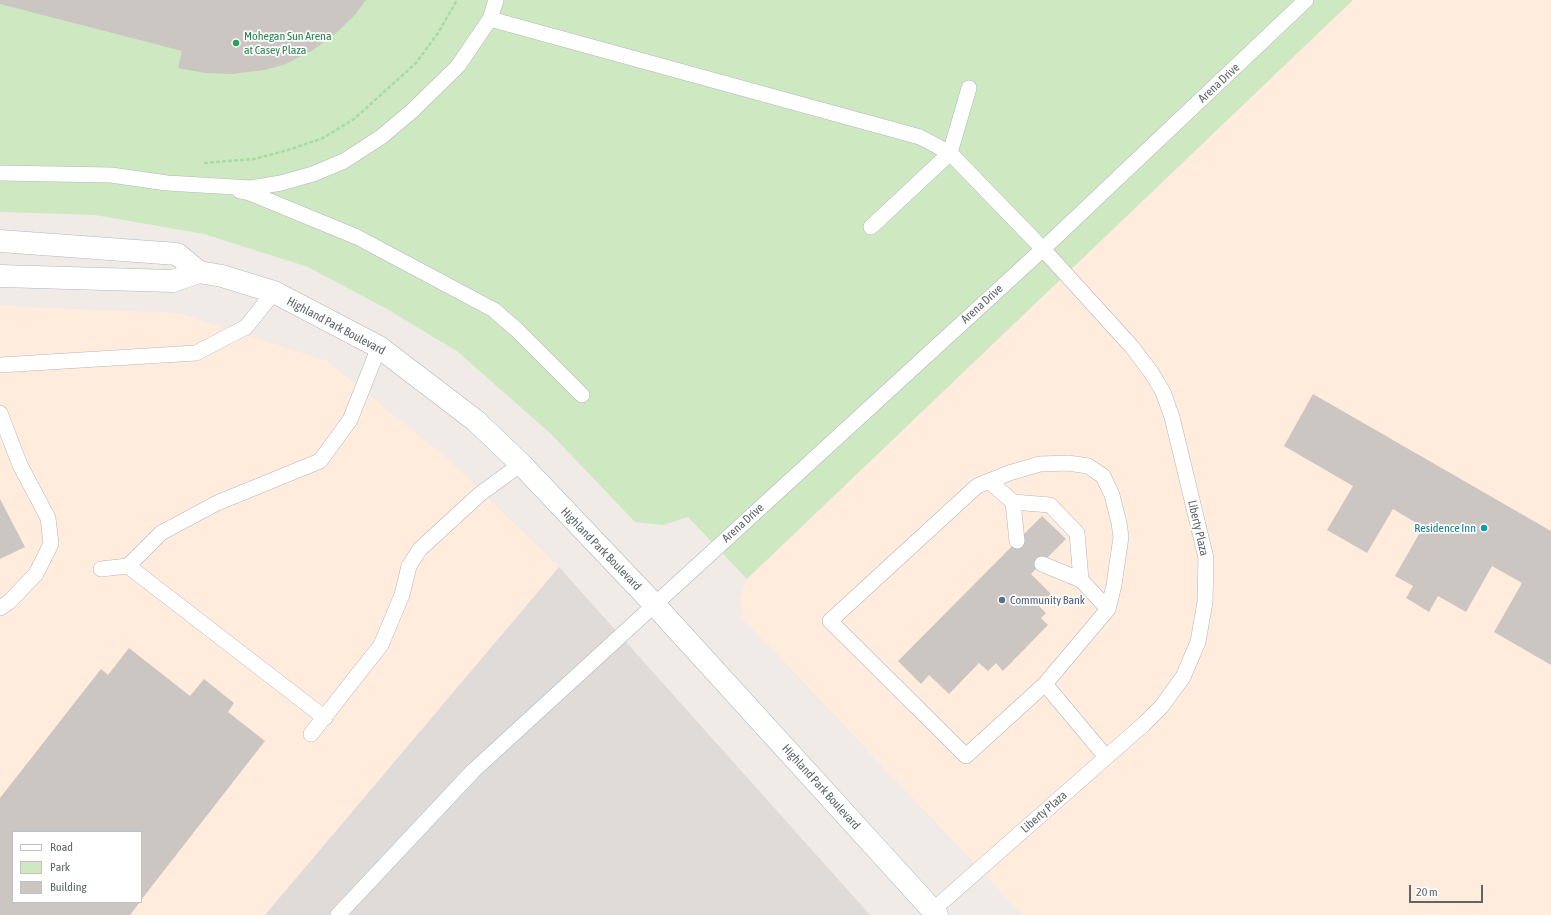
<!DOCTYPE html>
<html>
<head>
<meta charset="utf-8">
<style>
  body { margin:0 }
  #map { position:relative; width:1551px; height:915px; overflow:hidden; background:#f0ebe6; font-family:"Asap Condensed",sans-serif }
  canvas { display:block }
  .legend { position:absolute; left:12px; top:831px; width:130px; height:72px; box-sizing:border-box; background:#fff; border:1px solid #bfc1c2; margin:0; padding:5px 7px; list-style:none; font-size:12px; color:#5e6567 }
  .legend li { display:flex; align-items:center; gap:8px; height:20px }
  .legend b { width:20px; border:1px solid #bfc1c2 }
  .scale { position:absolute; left:1409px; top:885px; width:74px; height:18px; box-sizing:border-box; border:2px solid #5e6567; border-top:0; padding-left:5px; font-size:12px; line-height:14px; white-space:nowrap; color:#5e6567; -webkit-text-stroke:3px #fff; paint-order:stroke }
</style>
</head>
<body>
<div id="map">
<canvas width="1551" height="915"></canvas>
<ul class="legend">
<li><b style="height:5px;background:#fff"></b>Road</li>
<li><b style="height:11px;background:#cee9c2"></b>Park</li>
<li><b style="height:11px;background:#ccc6c3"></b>Building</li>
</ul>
<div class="scale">20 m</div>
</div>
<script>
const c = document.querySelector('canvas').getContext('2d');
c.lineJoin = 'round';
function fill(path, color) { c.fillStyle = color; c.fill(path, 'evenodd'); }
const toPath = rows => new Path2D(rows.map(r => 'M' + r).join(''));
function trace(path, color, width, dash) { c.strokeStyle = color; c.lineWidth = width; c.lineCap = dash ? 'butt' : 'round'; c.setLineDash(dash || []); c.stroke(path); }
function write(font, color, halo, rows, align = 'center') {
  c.font = font + ' "Asap Condensed",sans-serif'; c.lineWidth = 3.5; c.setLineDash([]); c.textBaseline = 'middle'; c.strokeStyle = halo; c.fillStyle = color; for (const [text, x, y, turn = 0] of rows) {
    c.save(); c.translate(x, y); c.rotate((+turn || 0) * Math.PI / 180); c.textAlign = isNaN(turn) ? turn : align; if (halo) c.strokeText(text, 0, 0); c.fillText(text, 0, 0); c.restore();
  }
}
fill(toPath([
  [1353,0,1551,0,1551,915,1023,915,742,617,740,598,747,579],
  [0,306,179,313,327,361,451,462,559,567,265,915,0,915],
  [13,832,141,832,141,902,13,902]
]), '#ffecdd');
fill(toPath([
  [559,567,870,915,265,915]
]), '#dfdbd9');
fill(toPath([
  [0,0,1353,0,747,579,688,517,663,525,635,522,551,434,458,352,387,309,308,267,204,234,95,215,0,212]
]), '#cee9c2');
fill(toPath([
  [0,0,366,0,354,16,334,35,313,50,286,64,265,70,232,74,205,73,178,68,182,51,0,4],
  [1313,394,1551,531,1551,665,1494,632,1522,583,1492,566,1466,612,1438,596,1429,612,1406,598,1413,586,1395,576,1423,527,1393,509,1367,553,1327,530,1353,486,1284,446],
  [0,499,25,547,0,559],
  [1042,516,1066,539,1031,574,1051,594,1039,606,1046,613,1041,618,1048,625,1003,671,996,663,988,671,979,663,949,694,929,675,921,684,898,661],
  [129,648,190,696,204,679,234,703,228,712,265,741,141,900,141,832,13,832,13,902,140,902,130,915,0,915,0,798,101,669,108,675]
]), '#ccc6c3');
const lane = toPath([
  [490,19,920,137,950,153,1043,249,1132,347,1151,372,1163,392,1172,417,1206,558,1205,602,1198,642,1183,677,1162,706,1144,724,933,910],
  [0,173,111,175,167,183,251,188,281,183,313,174,344,161,381,137,412,111,458,66,490,19,496,0],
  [240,191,250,193,357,237,494,310,517,330,582,395],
  [871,227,950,153,969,88],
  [0,365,196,353,246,327,274,292],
  [0,413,20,465,48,518,51,544,36,574,9,602,0,608],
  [989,481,1013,502,1017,541],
  [1013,502,1050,505,1077,533,1081,580],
  [1042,564,1081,580,1108,609],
  [128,566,325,718],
  [101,569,128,566,161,533,217,503,320,461,350,420,379,347],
  [1045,684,1108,609,1114,585,1121,537,1119,523,1112,495,1103,476,1088,466,1068,463,1040,464,1009,473,977,486,830,621,966,756,1045,684,1106,757],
  [311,734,381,645,402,595,409,566,420,549,480,494,521,464],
  [338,915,473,771,1043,249,1306,0]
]);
const secondary = toPath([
  [0,241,177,254,199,272],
  [0,276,173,281,199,272,222,276,274,292,379,347,476,421,521,464,654,604,937,915]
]);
trace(lane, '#b2b7b9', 16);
trace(secondary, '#b1b7b9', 23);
trace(toPath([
  [204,163,254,159,288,150,323,138,354,119,416,63,438,33,457,0]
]), '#a8dba5', 2.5, [4, 2]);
trace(lane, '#fff', 15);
trace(secondary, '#fff', 22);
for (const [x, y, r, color] of [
  [236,43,4,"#2e9e5b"],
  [1484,528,4,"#0f9aa8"],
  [1002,600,4,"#5c6f8a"]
]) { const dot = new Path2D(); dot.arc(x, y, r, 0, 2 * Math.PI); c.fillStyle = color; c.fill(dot); trace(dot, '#fff', 1.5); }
write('12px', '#27864d', '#fff', [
  ["Mohegan Sun Arena",244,36],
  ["at Casey Plaza",244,50]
], 'left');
write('12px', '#5e6567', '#fff', [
  ["Arena Drive",1219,83,-43],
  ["Arena Drive",982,304,-42],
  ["Highland Park Boulevard",336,326,28],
  ["Arena Drive",743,523,-42],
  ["Liberty Plaza",1198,528,77],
  ["Highland Park Boulevard",601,549,46],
  ["Highland Park Boulevard",821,787,48],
  ["Liberty Plaza",1044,812,-41]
]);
write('12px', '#0d838f', '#fff', [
  ["Residence Inn",1476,528]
], 'right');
write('12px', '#4e5e75', '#fff', [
  ["Community Bank",1010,600]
], 'left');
</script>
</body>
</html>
